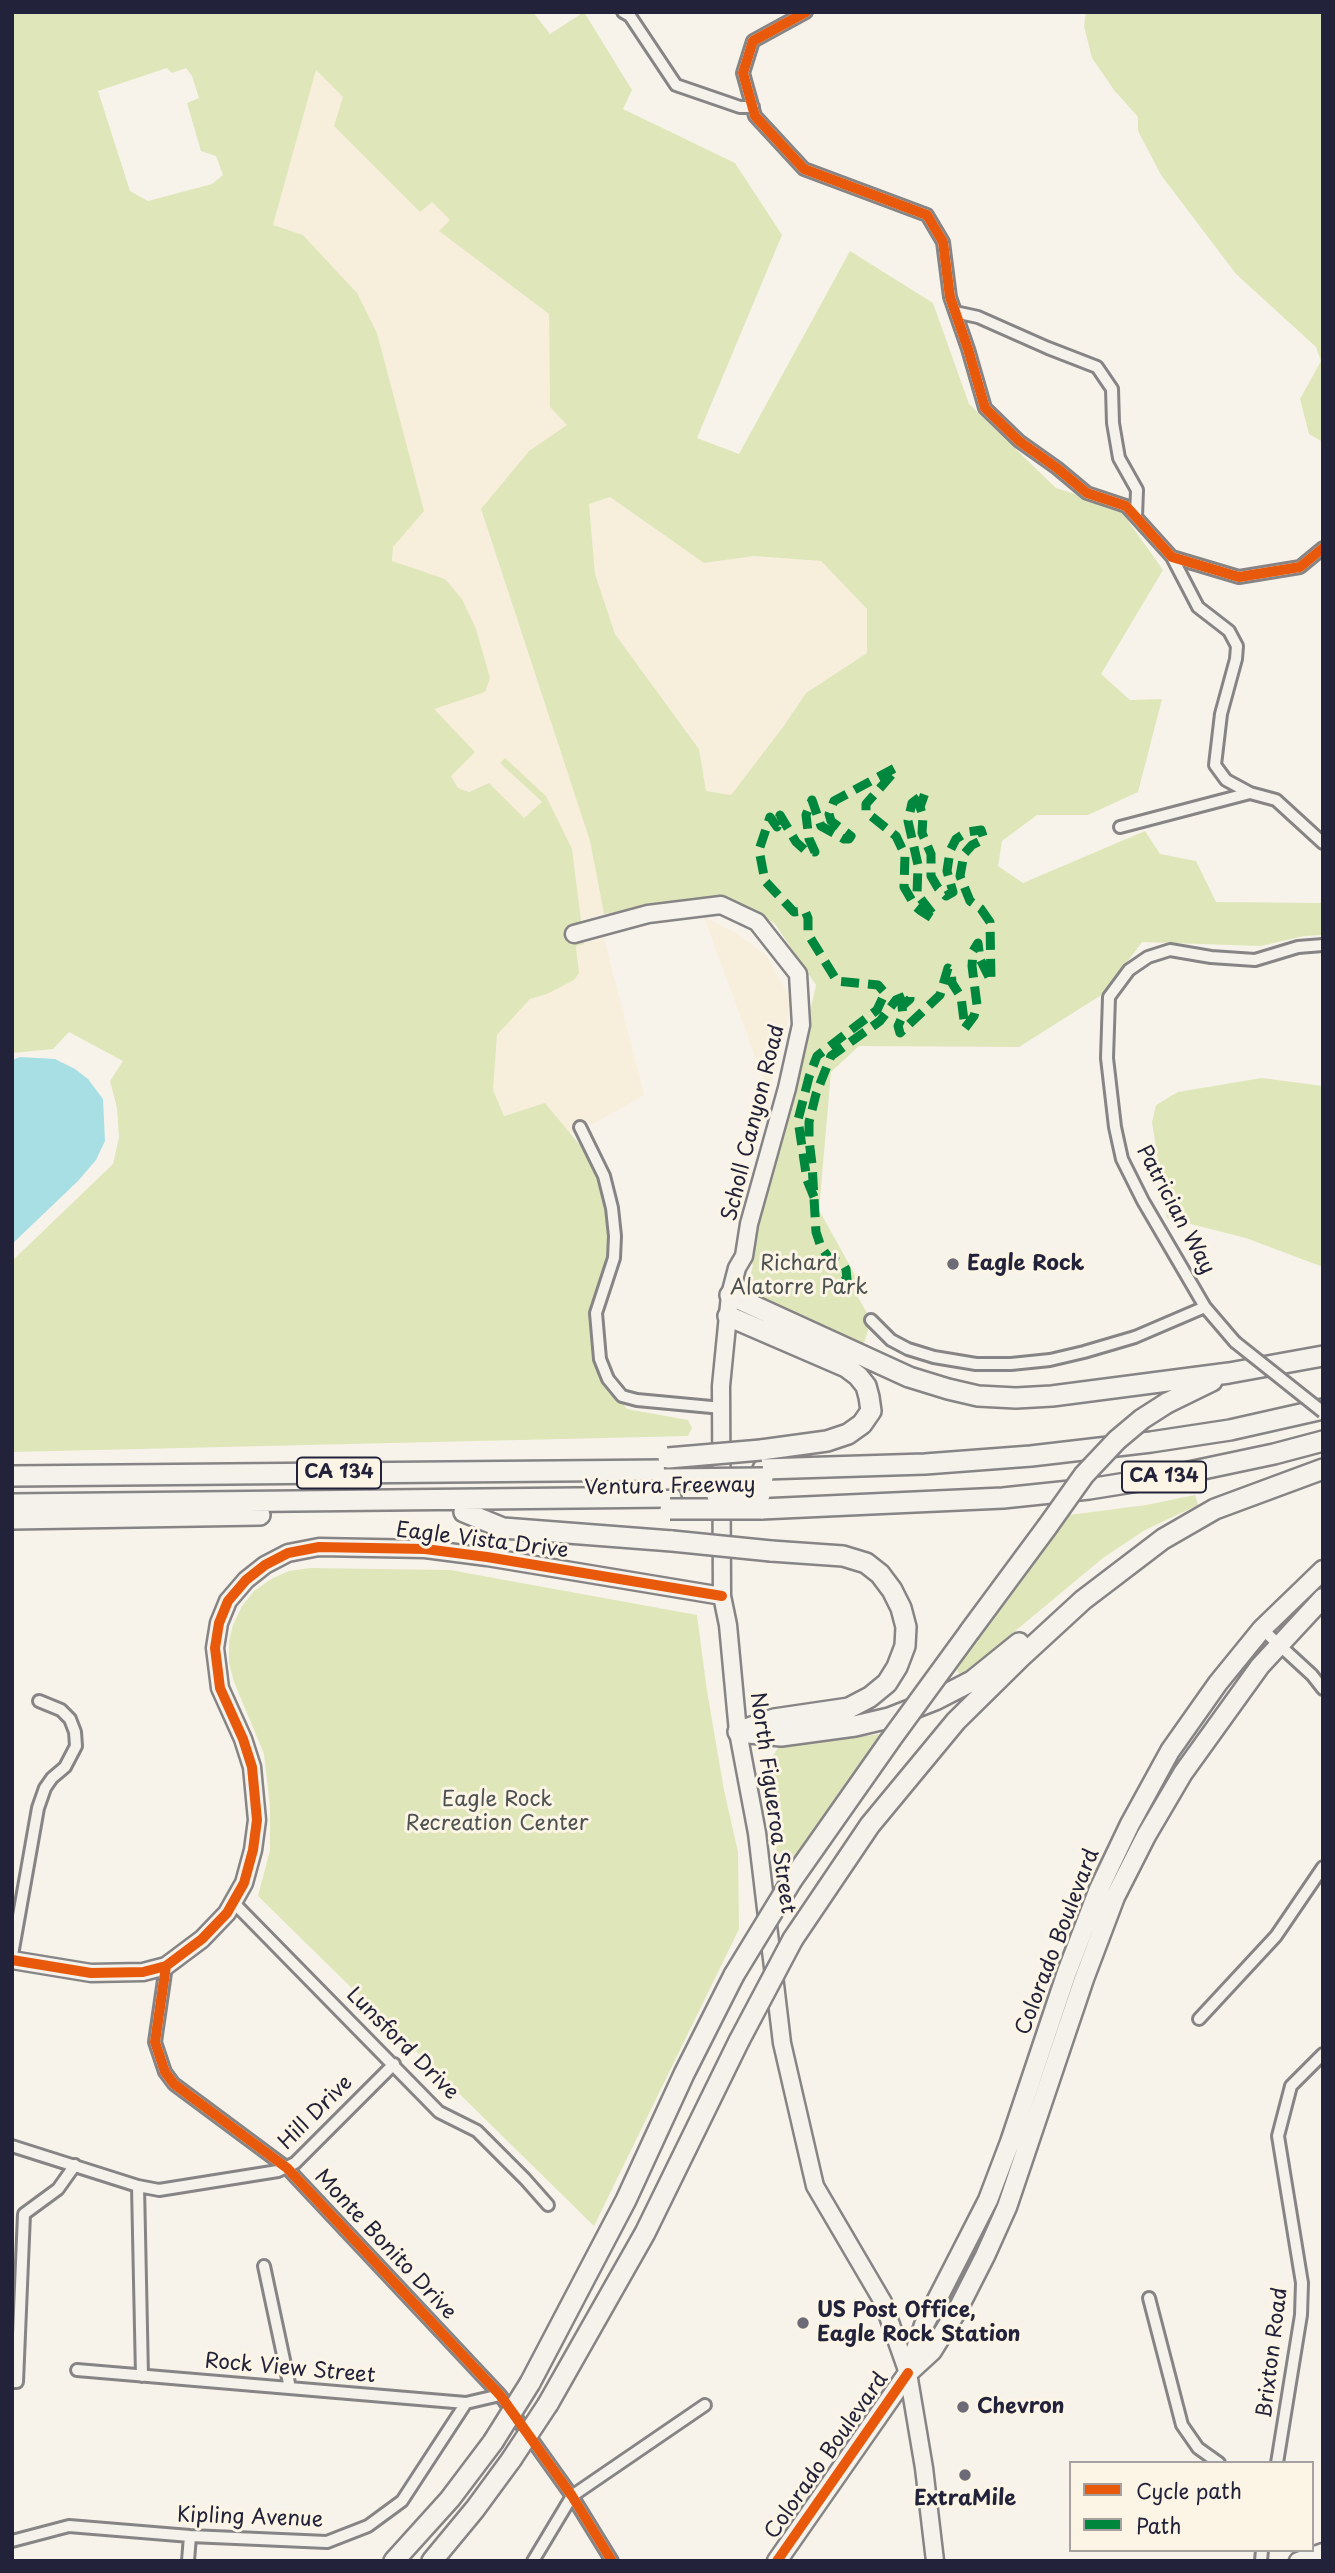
<!DOCTYPE html>
<html>
<head>
<meta charset="utf-8">
<style>
  body { margin:0 }
  #map { position:relative; width:1335px; height:2573px; overflow:hidden; background:#f7f3ea; font-family:"Playpen Sans",sans-serif }
  canvas { display:block }
  .frame { position:absolute; inset:0; border:14px solid #22223b; pointer-events:none }
  .legend { position:absolute; left:1069px; top:2461px; width:245px; height:91px; box-sizing:border-box; background:#fcf5e5; border:2px solid #a5a1a1; margin:0; padding:9px 12px; list-style:none; font-size:21px; color:#22223b }
  .legend li { display:flex; align-items:center; gap:14px; height:35px }
  .legend b { width:35px; border:2px solid #a5a1a1 }
</style>
</head>
<body>
<div id="map">
<canvas width="1335" height="2573"></canvas>
<div class="frame"></div>
<ul class="legend">
<li><b style="height:9px;background:#e8590c"></b>Cycle path</li>
<li><b style="height:9px;background:#00873e"></b>Path</li>
</ul>
</div>
<script>
const c = document.querySelector('canvas').getContext('2d');
c.lineJoin = 'round';
function fill(path, color) { c.fillStyle = color; c.fill(path, 'evenodd'); }
const toPath = rows => new Path2D(rows.map(r => 'M' + r).join(''));
function trace(path, color, width, dash) { c.strokeStyle = color; c.lineWidth = width; c.lineCap = dash ? 'butt' : 'round'; c.setLineDash(dash || []); c.stroke(path); }
function write(font, color, halo, rows, align = 'center') {
  c.font = font + ' "Playpen Sans",sans-serif'; c.lineWidth = 6; c.setLineDash([]); c.textBaseline = 'middle'; c.strokeStyle = halo; c.fillStyle = color; for (const [text, x, y, turn = 0] of rows) {
    c.save(); c.translate(x, y); c.rotate((+turn || 0) * Math.PI / 180); c.textAlign = isNaN(turn) ? turn : align; if (halo) c.strokeText(text, 0, 0); c.fillText(text, 0, 0); c.restore();
  }
}
fill(toPath([
  [316,70,343,97,420,212,431,201,450,220,440,231,549,314,550,407,568,425,529,451,481,510,590,841,604,914,581,920,572,849,546,796,505,759,500,763,542,803,524,819,489,783,469,792,458,788,451,776,475,752,433,709,445,579,392,562,393,547,423,511,377,333,357,293,303,235,273,225],
  [610,497,704,563,754,556,821,561,867,609,867,653,806,693,783,727,731,795,706,791,699,748,615,634,595,574,589,504],
  [704,917,737,934,767,956,790,998,787,1027,768,1092],
  [604,938,644,1095,591,1125,588,1122,570,1134,545,1103,504,1116,493,1090,497,1035,530,999,547,994,579,963,576,945]
]), '#f7eedc');
fill(toPath([
  [12,12,533,12,550,34,584,12,632,90,623,109,735,163,782,235,697,438,739,454,850,251,933,303,969,404,1056,488,1119,508,1163,570,1101,674,1130,700,1162,699,1138,792,1088,815,1037,815,1002,841,998,866,1023,883,1145,831,1160,854,1196,861,1216,902,1323,903,1323,935,1304,936,1261,946,1142,942,1103,994,1019,1047,859,1046,831,1072,819,1210,859,1282,855,1292,871,1320,862,1350,746,1295,753,1265,744,1256,768,1149,777,1160,816,985,775,924,754,910,701,898,604,914,590,841,481,509,529,451,567,425,550,407,549,314,439,231,450,220,432,202,420,212,334,126,343,97,316,70,273,225,303,235,357,293,377,333,424,511,393,547,392,561,445,579,462,599,476,629,490,678,485,692,434,709,475,752,451,776,458,788,469,792,489,783,524,818,542,802,500,763,505,758,546,796,572,849,584,944,576,946,579,973,574,980,547,994,530,999,497,1035,493,1090,504,1116,545,1103,589,1156,610,1210,612,1243,591,1320,598,1370,627,1409,688,1420,692,1428,688,1436,12,1452,12,1261,113,1164,119,1137,117,1108,110,1081,123,1061,69,1032,53,1049,12,1053],
  [167,68,172,73,186,68,192,76,199,98,187,103,201,151,216,156,223,175,212,184,148,201,130,191,98,91],
  [610,497,704,563,754,556,821,561,867,609,867,653,806,693,783,727,731,795,706,791,699,749,615,634,595,574,589,504],
  [1086,12,1323,12,1323,442,1309,434,1300,399,1321,361,1316,347,1236,274,1161,175,1138,131,1138,117,1114,90,1092,58,1084,26],
  [1262,1078,1323,1086,1323,1267,1246,1238,1167,1218,1152,1122,1156,1105,1178,1092],
  [1195,1495,1198,1505,1145,1530,1103,1558,961,1676,955,1668,1013,1593,1069,1515,1146,1505],
  [310,1568,450,1570,697,1615,707,1691,724,1790,738,1852,739,1929,594,2226,258,1896,270,1850,270,1807,264,1754,234,1682,229,1663,229,1641,233,1625,242,1606,254,1591,273,1578,289,1571],
  [880,1734,779,1878,768,1763,778,1748]
]), '#dfe7ba');
fill(toPath([
  [20,1057,55,1059,75,1069,88,1079,103,1099,105,1141,96,1160,78,1181,12,1244,12,1060]
]), '#a8dfe5');
const street = toPath([
  [623,12,630,16,676,85,740,107,753,107],
  [806,12,753,41,743,73,755,116,804,169,927,215,943,242,950,297,968,349,985,408,1019,441,1057,468,1087,493,1126,506,1172,557,1239,577,1300,567,1323,548],
  [955,312,978,317,1048,348,1097,367,1112,389,1113,423,1119,458,1137,490,1136,517],
  [1172,557,1198,607,1229,631,1237,646,1236,659,1221,714,1215,765,1226,780,1250,793,1276,800,1323,843],
  [1120,827,1250,793],
  [580,1127,604,1176,612,1208,615,1236,614,1258,596,1313,600,1359,608,1379,622,1396,637,1400,722,1408],
  [871,1320,891,1340,908,1349,934,1357,976,1364,1011,1364,1050,1360,1084,1352,1135,1337,1205,1307],
  [1235,1342,1205,1307,1143,1201,1122,1159,1115,1127,1107,1058,1109,997,1129,970,1148,957,1170,950,1211,957,1255,960,1298,947,1323,945],
  [1262,1629,1312,1675,1323,1689],
  [233,1902,439,2112,477,2131,525,2179,548,2205],
  [12,1955,38,1808,45,1788,52,1778,65,1767,76,1746,75,1732,70,1719,61,1710,39,1701],
  [166,1966,155,2042,165,2072,174,2084,287,2168,500,2395,572,2496,612,2561],
  [1199,2019,1276,1936,1323,1867],
  [12,2146,138,2186,159,2190,278,2171,295,2163,394,2064],
  [138,2186,142,2376],
  [264,2266,290,2388],
  [1149,2298,1182,2425,1198,2448,1219,2463],
  [77,2370,466,2403,500,2395],
  [12,2382,17,2382,24,2214,58,2189,75,2165],
  [1277,2463,1301,2315,1302,2283,1278,2136,1291,2086,1323,2054],
  [12,2541,69,2526,190,2536,327,2542,368,2526,402,2501,466,2403],
  [188,2561,190,2536],
  [533,2561,572,2496,705,2405],
  [1261,2561,1262,2550]
]);
const secondary = toPath([
  [574,934,648,914,721,905,757,922,798,974,801,1025,787,1088,749,1224,744,1256,737,1268,730,1295,721,1386,722,1596,728,1625,738,1732,757,1833,782,2043,815,2186,883,2302,908,2373,924,2468,935,2561],
  [12,1960,91,1973,143,1972,166,1966,202,1939,227,1913,244,1883,253,1850,257,1820,252,1767,243,1739,220,1688,215,1648,219,1623,228,1601,246,1580,265,1565,288,1553,319,1547,425,1549,487,1557,722,1596],
  [1298,2561,1323,2552]
]);
const primary = toPath([
  [909,2370,924,2325,988,2200,1010,2142,1067,1972,1099,1889,1130,1824,1170,1751,1218,1683,1262,1629,1323,1570],
  [777,2561,908,2373,932,2351,958,2309,985,2256,1007,2207,1084,1979,1115,1897,1146,1836,1183,1773,1260,1666,1323,1598]
]);
const highway = toPath([
  [730,1295,909,1377,948,1389,978,1396,1016,1398,1052,1396,1229,1373,1323,1356],
  [728,1316,846,1367,858,1376,866,1386,869,1397,871,1411,862,1424,848,1434,827,1441,761,1450],
  [1167,1403,1212,1381],
  [763,1469,925,1464,1031,1456,1151,1442,1230,1430,1323,1409],
  [12,1476,666,1470],
  [12,1504,671,1497],
  [761,1509,1003,1498,1089,1489,1170,1476,1274,1454,1323,1441],
  [464,1512,503,1528,672,1541],
  [12,1519,260,1515],
  [970,1631,1047,1527],
  [743,1730,774,1719,849,1708,870,1697,887,1683,897,1667,905,1646,906,1627,901,1608,892,1590,880,1574,866,1563,843,1556,771,1551],
  [738,1732,781,1736,855,1726,889,1718,935,1700,972,1681,1019,1643],
  [792,1880,889,1742],
  [793,1939,870,1825,956,1721,1021,1657,1083,1600,1163,1539,1215,1509,1323,1469],
  [530,2383,626,2200,684,2074,734,1975],
  [548,2404,645,2233,739,2041],
  [394,2561,450,2499,493,2442],
  [432,2561,475,2509,511,2460]
]);
trace(street, '#868485', 16);
trace(secondary, '#868485', 21);
trace(primary, '#868485', 23);
trace(highway, '#868485', 24);
trace(street, '#f5f2ec', 10);
trace(secondary, '#f5f2ec', 16);
trace(primary, '#f5f2ec', 18);
trace(highway, '#f5f2ec', 19);
const streetBridge = toPath([
  [1235,1342,1323,1412]
]);
const highwayBridge = toPath([
  [668,1458,761,1450],
  [664,1479,763,1478],
  [717,1496,760,1495],
  [670,1509,761,1509],
  [1047,1527,1084,1475,1117,1440,1142,1419,1167,1403],
  [672,1541,771,1551],
  [889,1742,970,1631],
  [734,1975,792,1880],
  [739,2041,793,1939],
  [493,2442,530,2383],
  [511,2460,548,2404]
]);
trace(streetBridge, '#868485', 16, []);
trace(highwayBridge, '#868485', 24, []);
trace(streetBridge, '#f5f2ec', 10);
trace(highwayBridge, '#f5f2ec', 19);
trace(toPath([
  [814,1197,807,1180,798,1120,809,1077,817,1056,877,1010,885,993,878,985,837,981,808,934,808,918,805,911,794,912,765,881,759,850,770,817,777,827,780,815,796,842,806,851,815,852,809,839,806,815,812,800,821,826,844,839,849,839,851,836,831,821,829,814,834,801,895,768,894,772,866,804,866,812,896,836,905,855,904,887,915,906,921,911,932,918,935,917,917,894,918,865,908,821,912,803,925,793,920,807,923,816,922,833,931,854,931,876,938,888,946,896,953,892,947,871,950,851,956,839,967,832,981,830,984,839,972,845,964,854,960,876,970,901,981,909,990,922,991,981,980,959,978,943,973,951,972,966,977,1005,974,1016,965,1028,961,997,952,983,951,970,948,968,940,995,900,1033,898,1026,903,1015,902,1006,910,999,910,994,896,1000,880,1021,831,1056,816,1094,809,1122,809,1140,812,1164,816,1232,821,1247,829,1258,843,1264,846,1269,847,1279,843,1281,835,1279,832,1282]
]), '#00873e', 9, [18, 9]);
trace(toPath([
  [806,12,753,41,743,73,755,116,804,169,927,215,943,242,950,297,968,349,985,408,1019,441,1057,468,1087,493,1126,506,1172,557,1239,577,1300,567,1323,548],
  [12,1960,91,1973,143,1972,166,1966,202,1939,227,1913,244,1883,253,1850,257,1820,252,1767,243,1739,220,1688,215,1648,219,1623,228,1601,246,1580,265,1565,288,1553,319,1547,425,1549,487,1557,722,1596],
  [166,1966,155,2042,165,2072,174,2084,287,2168,500,2395,572,2496,612,2561],
  [777,2561,908,2373]
]), '#e8590c', 10);
for (const [x, y, r, color] of [
  [953,1264,7,"#6d6b78"],
  [803,2323,7,"#6d6b78"],
  [963,2407,7,"#6d6b78"],
  [965,2475,7,"#6d6b78"]
]) { const dot = new Path2D(); dot.arc(x, y, r, 0, 2 * Math.PI); c.fillStyle = color; c.fill(dot); trace(dot, '#fcf5e5', 2.5); }
for (const [x, y, w] of [
  [339,1473,84],
  [1164,1477,84]
]) { const box = new Path2D(); box.roundRect(x - w / 2, y - 15.5, w, 31, 5); c.fillStyle = '#fcf5e5'; c.fill(box); trace(box, '#22223b', 2); }
write('bold 19px', '#22223b', null, [
  ["CA 134",339,1473],
  ["CA 134",1164,1477]
]);
write('21px', '#22223b', '#fcf5e5', [
  ["Scholl Canyon Road",754,1123,-76],
  ["Patrician Way",1175,1210,62],
  ["Ventura Freeway",670,1487,-1],
  ["Eagle Vista Drive",482,1541,7],
  ["North Figueroa Street",772,1803,82],
  ["Colorado Boulevard",1058,1942,-69],
  ["Lunsford Drive",402,2044,45],
  ["Hill Drive",316,2113,-45],
  ["Monte Bonito Drive",385,2245,47],
  ["Brixton Road",1273,2353,-83],
  ["Rock View Street",290,2369,5],
  ["Colorado Boulevard",827,2456,-55],
  ["Kipling Avenue",250,2518,2]
]);
write('21px', '#4c5151', '#fcf5e5', [
  ["Richard",799,1264],
  ["Alatorre Park",799,1288],
  ["Eagle Rock",497,1800],
  ["Recreation Center",497,1824]
]);
write('bold 21px', '#22223b', '#fcf5e5', [
  ["Eagle Rock",967,1264],
  ["US Post Office,",817,2311],
  ["Eagle Rock Station",817,2335],
  ["Chevron",977,2407],
  ["ExtraMile",965,2499,"center"]
], 'left');
</script>
</body>
</html>
